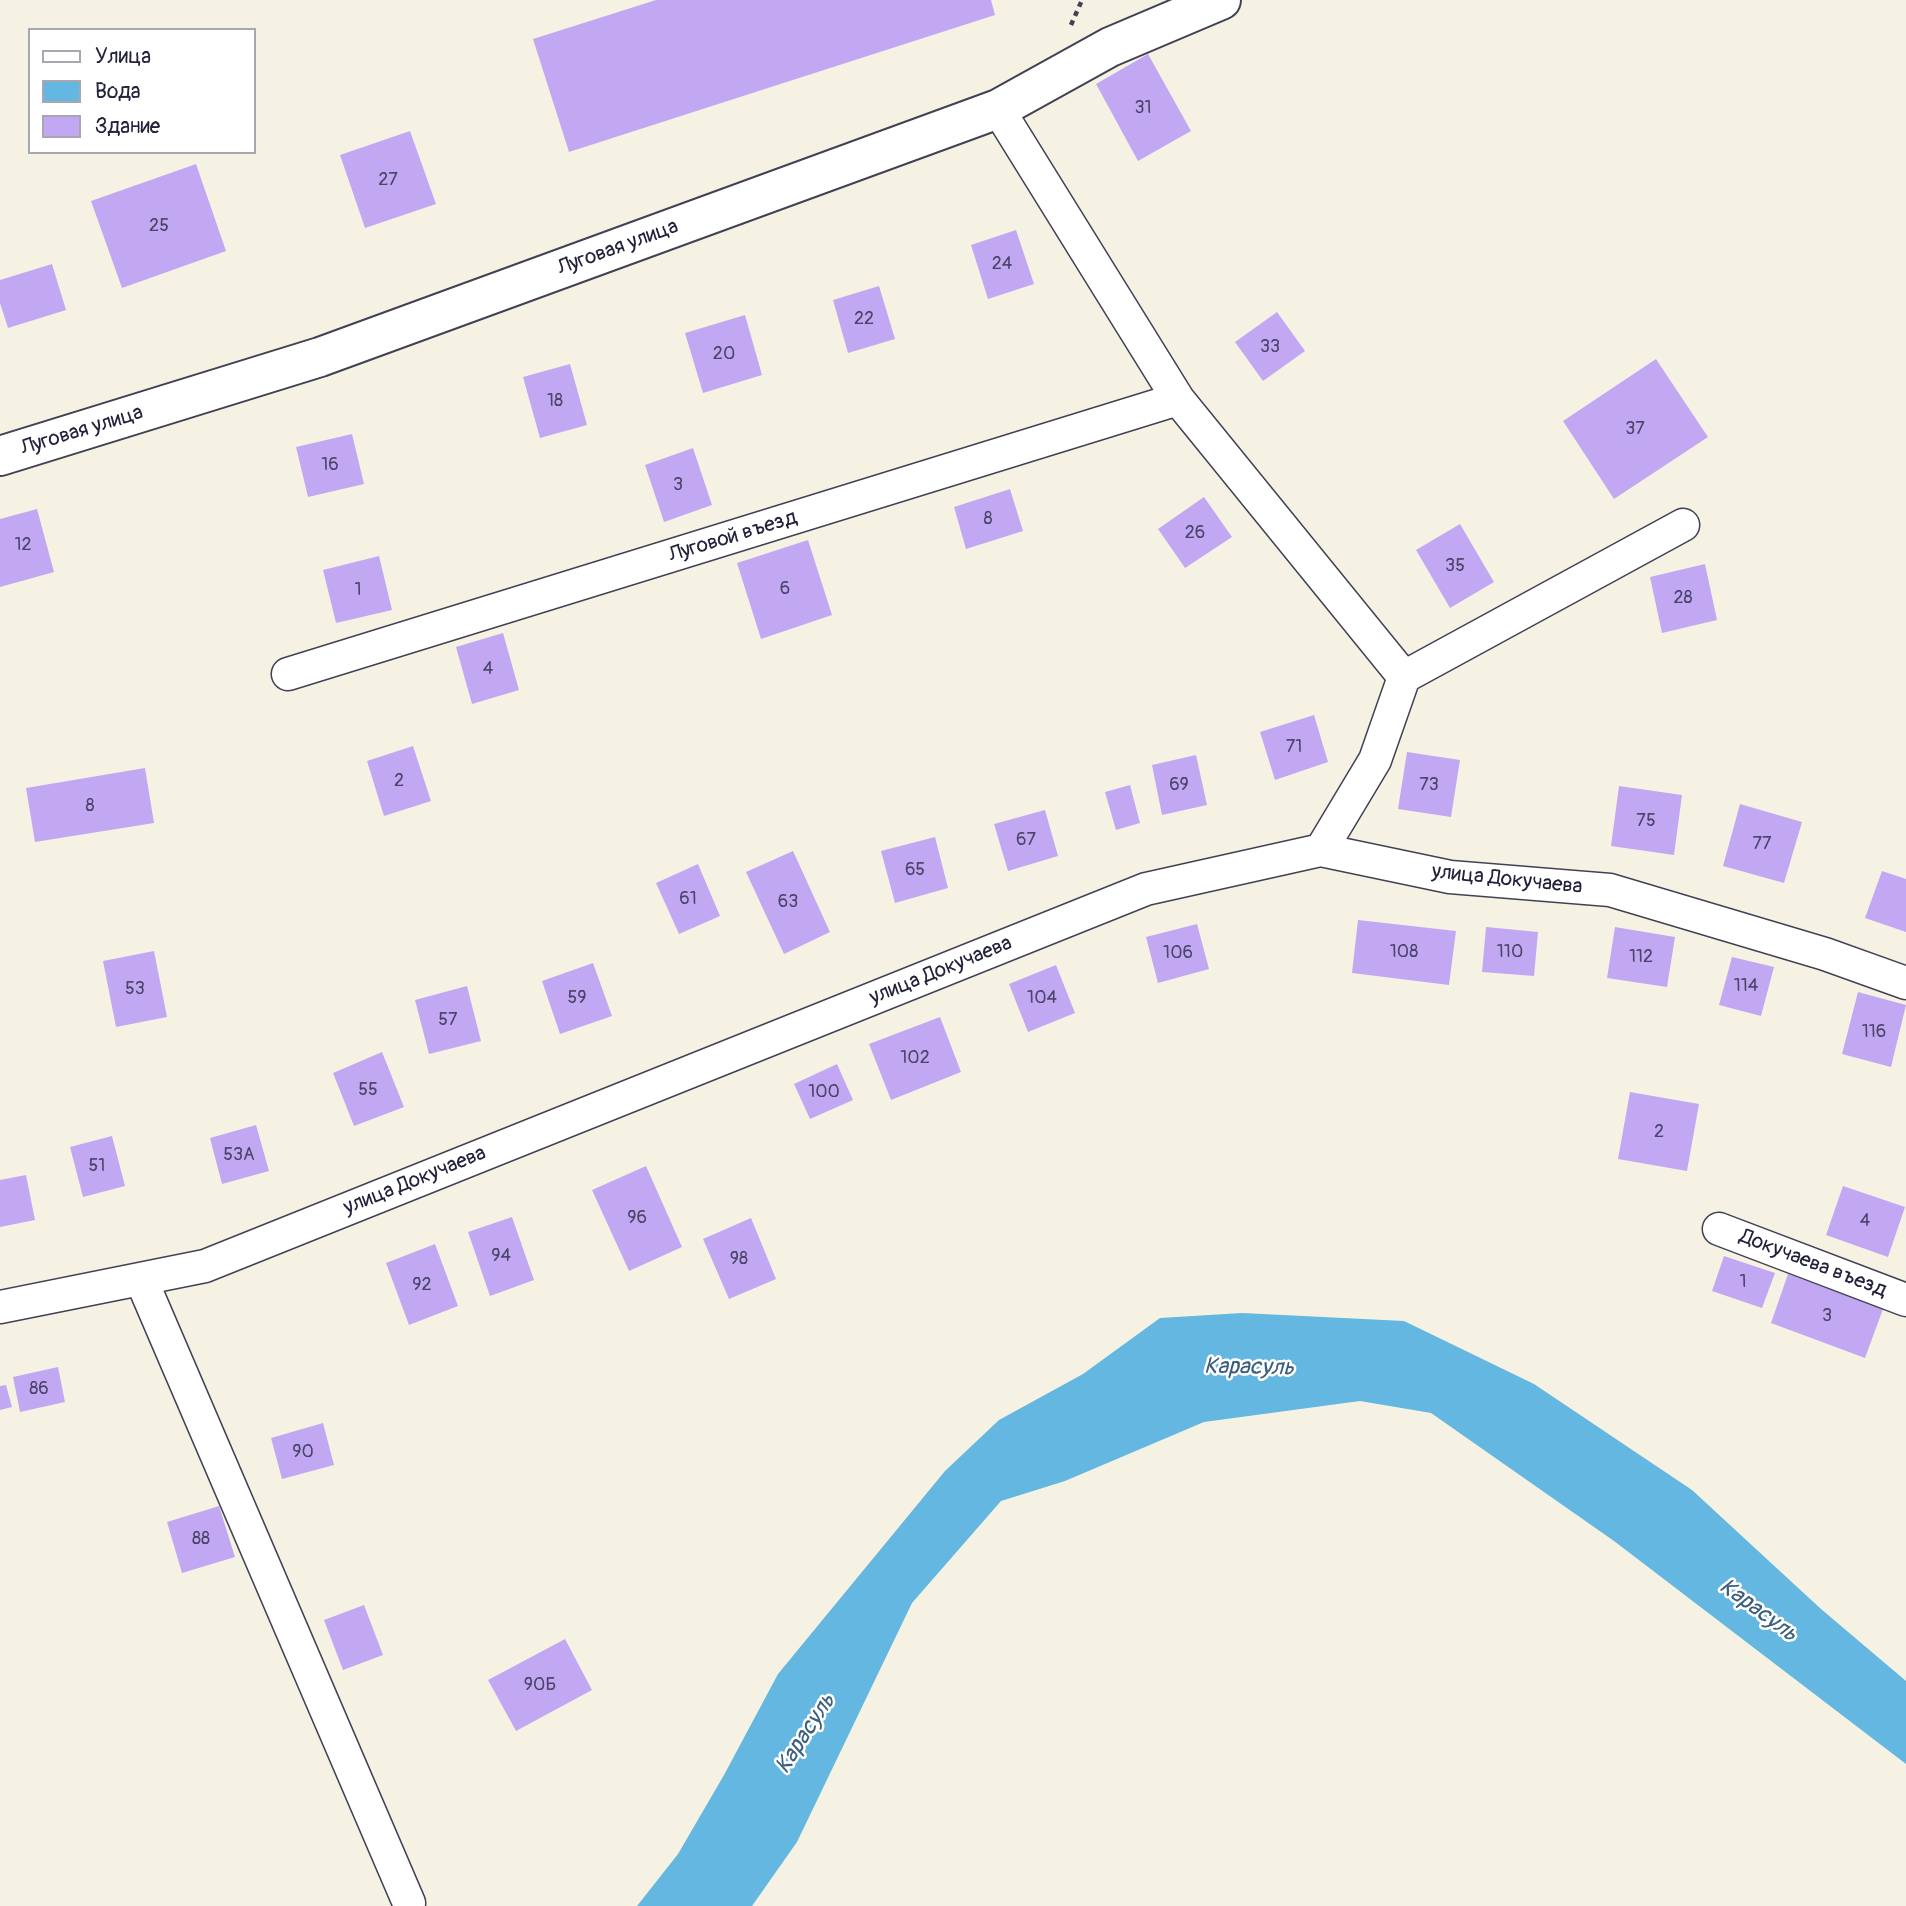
<!DOCTYPE html>
<html>
<head>
<meta charset="utf-8">
<style>
  body { margin:0 }
  #map { position:relative; width:1906px; height:1906px; overflow:hidden; background:#f6f2e3; font-family:Pangolin,sans-serif }
  canvas { display:block }
  .legend { position:absolute; left:28px; top:28px; width:228px; height:126px; box-sizing:border-box; background:#fff; border:2px solid #a7a7b1; margin:0; padding:9px 12px; list-style:none; font-size:21px; color:#22223b }
  .legend li { display:flex; align-items:center; gap:14px; height:35px }
  .legend b { width:35px; border:2px solid #a7a7b1 }
</style>
</head>
<body>
<div id="map">
<canvas width="1906" height="1906"></canvas>
<ul class="legend">
<li><b style="height:9px;background:#fff"></b>Улица</li>
<li><b style="height:19px;background:#64b7e0"></b>Вода</li>
<li><b style="height:19px;background:#c2a8f3"></b>Здание</li>
</ul>
</div>
<script>
const c = document.querySelector('canvas').getContext('2d');
c.lineJoin = 'round';
function fill(path, color) { c.fillStyle = color; c.fill(path, 'evenodd'); }
const toPath = rows => new Path2D(rows.map(r => 'M' + r).join(''));
function trace(path, color, width, dash) { c.strokeStyle = color; c.lineWidth = width; c.lineCap = dash ? 'butt' : 'round'; c.setLineDash(dash || []); c.stroke(path); }
function write(font, color, halo, rows, align = 'center') {
  c.font = font + ' Pangolin,sans-serif'; c.lineWidth = 5; c.setLineDash([]); c.textBaseline = 'middle'; c.strokeStyle = halo; c.fillStyle = color; for (const [text, x, y, turn = 0] of rows) {
    c.save(); c.translate(x, y); c.rotate((+turn || 0) * Math.PI / 180); c.textAlign = isNaN(turn) ? turn : align; if (halo) c.strokeText(text, 0, 0); c.fillText(text, 0, 0); c.restore();
  }
}
fill(toPath([
  [1242,1313,1404,1321,1534,1384,1692,1490,1821,1609,1906,1681,1906,1764,1614,1541,1431,1413,1360,1401,1204,1422,1065,1481,1001,1501,912,1603,797,1842,752,1906,637,1906,678,1854,724,1775,778,1674,945,1471,999,1420,1083,1374,1160,1318]
]), '#64b7e0');
fill(toPath([
  [656,0,991,0,995,15,569,152,533,39],
  [1148,54,1191,131,1138,161,1096,84],
  [410,131,436,204,365,228,340,155],
  [196,164,226,251,122,288,91,201],
  [1016,230,1034,284,988,299,971,245],
  [52,264,66,310,8,328,0,303,0,280],
  [879,286,895,339,848,353,833,300],
  [1277,312,1305,351,1263,381,1235,342],
  [745,315,762,375,703,393,685,333],
  [1656,359,1708,437,1614,499,1563,421],
  [570,364,587,425,540,438,523,377],
  [352,434,364,484,308,497,296,447],
  [693,448,712,505,664,522,645,465],
  [1010,489,1023,531,966,549,954,507],
  [1204,497,1232,537,1185,568,1158,529],
  [37,509,54,572,0,587,0,519],
  [1460,524,1494,582,1450,608,1416,550],
  [808,540,832,615,761,639,737,563],
  [379,556,392,610,336,623,323,570],
  [1705,564,1717,620,1662,633,1650,577],
  [503,633,519,690,472,704,456,647],
  [1314,715,1328,762,1275,780,1260,732],
  [413,746,431,801,384,816,367,761],
  [1407,752,1460,760,1451,817,1398,809],
  [1196,755,1207,805,1162,815,1152,765],
  [145,768,154,823,35,842,26,788],
  [1130,785,1140,823,1116,830,1105,792],
  [1619,786,1682,795,1674,855,1611,846],
  [1740,804,1802,822,1784,883,1723,866],
  [1045,810,1058,856,1008,871,994,824],
  [935,837,948,888,895,903,881,851],
  [793,851,830,932,784,954,746,872],
  [698,864,720,916,679,934,656,883],
  [1882,871,1906,879,1906,932,1865,918],
  [1358,920,1456,931,1449,985,1352,973],
  [1197,924,1209,969,1158,983,1146,937],
  [1486,927,1538,932,1534,976,1482,972],
  [1615,927,1675,937,1667,987,1607,978],
  [154,951,167,1017,116,1027,103,961],
  [1732,957,1774,967,1761,1016,1719,1005],
  [593,963,612,1016,560,1034,542,981],
  [1056,965,1075,1013,1028,1032,1009,984],
  [467,986,481,1041,429,1054,415,1000],
  [1858,992,1906,1005,1891,1067,1842,1054],
  [940,1017,961,1072,891,1100,869,1044],
  [382,1052,404,1107,354,1126,333,1073],
  [837,1064,853,1100,810,1119,794,1084],
  [1630,1092,1699,1104,1687,1171,1618,1159],
  [256,1125,269,1171,222,1184,210,1138],
  [112,1136,125,1186,83,1197,70,1147],
  [646,1166,682,1247,629,1271,592,1190],
  [26,1175,35,1220,0,1227,0,1180],
  [1843,1186,1905,1207,1888,1257,1826,1235],
  [512,1217,534,1280,490,1296,468,1232],
  [751,1218,776,1279,729,1299,703,1239],
  [435,1244,458,1306,409,1325,386,1263],
  [1724,1256,1775,1273,1762,1308,1712,1291],
  [1788,1274,1883,1309,1865,1358,1771,1323],
  [58,1367,65,1402,20,1412,13,1377],
  [6,1385,12,1407,0,1410,0,1386],
  [323,1423,334,1465,282,1479,271,1438],
  [219,1506,235,1557,182,1573,167,1522],
  [364,1605,383,1655,343,1670,324,1620],
  [565,1639,592,1690,516,1731,488,1680]
]), '#c2a8f3');
const street = toPath([
  [998,109,1178,399,1404,677,1375,760,1321,850],
  [288,674,1178,399],
  [1404,677,1683,525],
  [1719,1229,1906,1300],
  [141,1279,409,1903],
  [0,1307,205,1266,1146,889,1321,850,1450,877,1610,890,1825,954,1906,983]
]);
const secondary = toPath([
  [0,456,320,357,998,109,1110,47,1221,0]
]);
trace(street, '#424154', 35);
trace(secondary, '#424154', 42);
trace(toPath([
  [1071,25,1082,0]
]), '#424154', 4.5, [5, 5]);
trace(street, '#fff', 32);
trace(secondary, '#fff', 38);
write('18px', '#4a4469', null, [
  ["31",1143,108],
  ["27",388,180],
  ["25",159,226],
  ["24",1002,264],
  ["22",864,319],
  ["33",1270,347],
  ["20",724,354],
  ["18",555,401],
  ["37",1635,429],
  ["16",330,465],
  ["3",678,485],
  ["8",988,519],
  ["26",1195,533],
  ["12",23,545],
  ["35",1455,566],
  ["6",785,589],
  ["1",358,590],
  ["28",1683,598],
  ["4",488,669],
  ["71",1294,747],
  ["2",399,781],
  ["69",1179,785],
  ["73",1429,785],
  ["8",90,806],
  ["75",1646,821],
  ["67",1026,840],
  ["77",1762,844],
  ["65",915,870],
  ["61",688,899],
  ["63",788,902],
  ["108",1404,952],
  ["110",1510,952],
  ["106",1178,953],
  ["112",1641,957],
  ["114",1746,986],
  ["53",135,989],
  ["59",577,998],
  ["104",1042,998],
  ["57",448,1020],
  ["116",1874,1032],
  ["102",915,1058],
  ["55",368,1090],
  ["100",824,1092],
  ["2",1659,1132],
  ["53А",239,1155],
  ["51",97,1166],
  ["96",637,1218],
  ["4",1865,1221],
  ["94",501,1256],
  ["98",739,1259],
  ["1",1743,1282],
  ["92",422,1285],
  ["3",1827,1316],
  ["86",39,1389],
  ["90",303,1452],
  ["88",201,1539],
  ["90Б",540,1685]
]);
write('21px', '#22223b', '#fff', [
  ["Луговая улица",618,248,-20],
  ["Луговая улица",82,431,-17],
  ["Луговой въезд",733,537,-17],
  ["улица Докучаева",1507,880,6],
  ["улица Докучаева",941,971,-22],
  ["улица Докучаева",415,1181,-22],
  ["Докучаева въезд",1813,1264,21]
]);
write('italic 23px', '#3c5e7d', '#fff', [
  ["Карасуль",1249,1368,1],
  ["Карасуль",1758,1611,36],
  ["Карасуль",806,1734,-57]
]);
</script>
</body>
</html>
